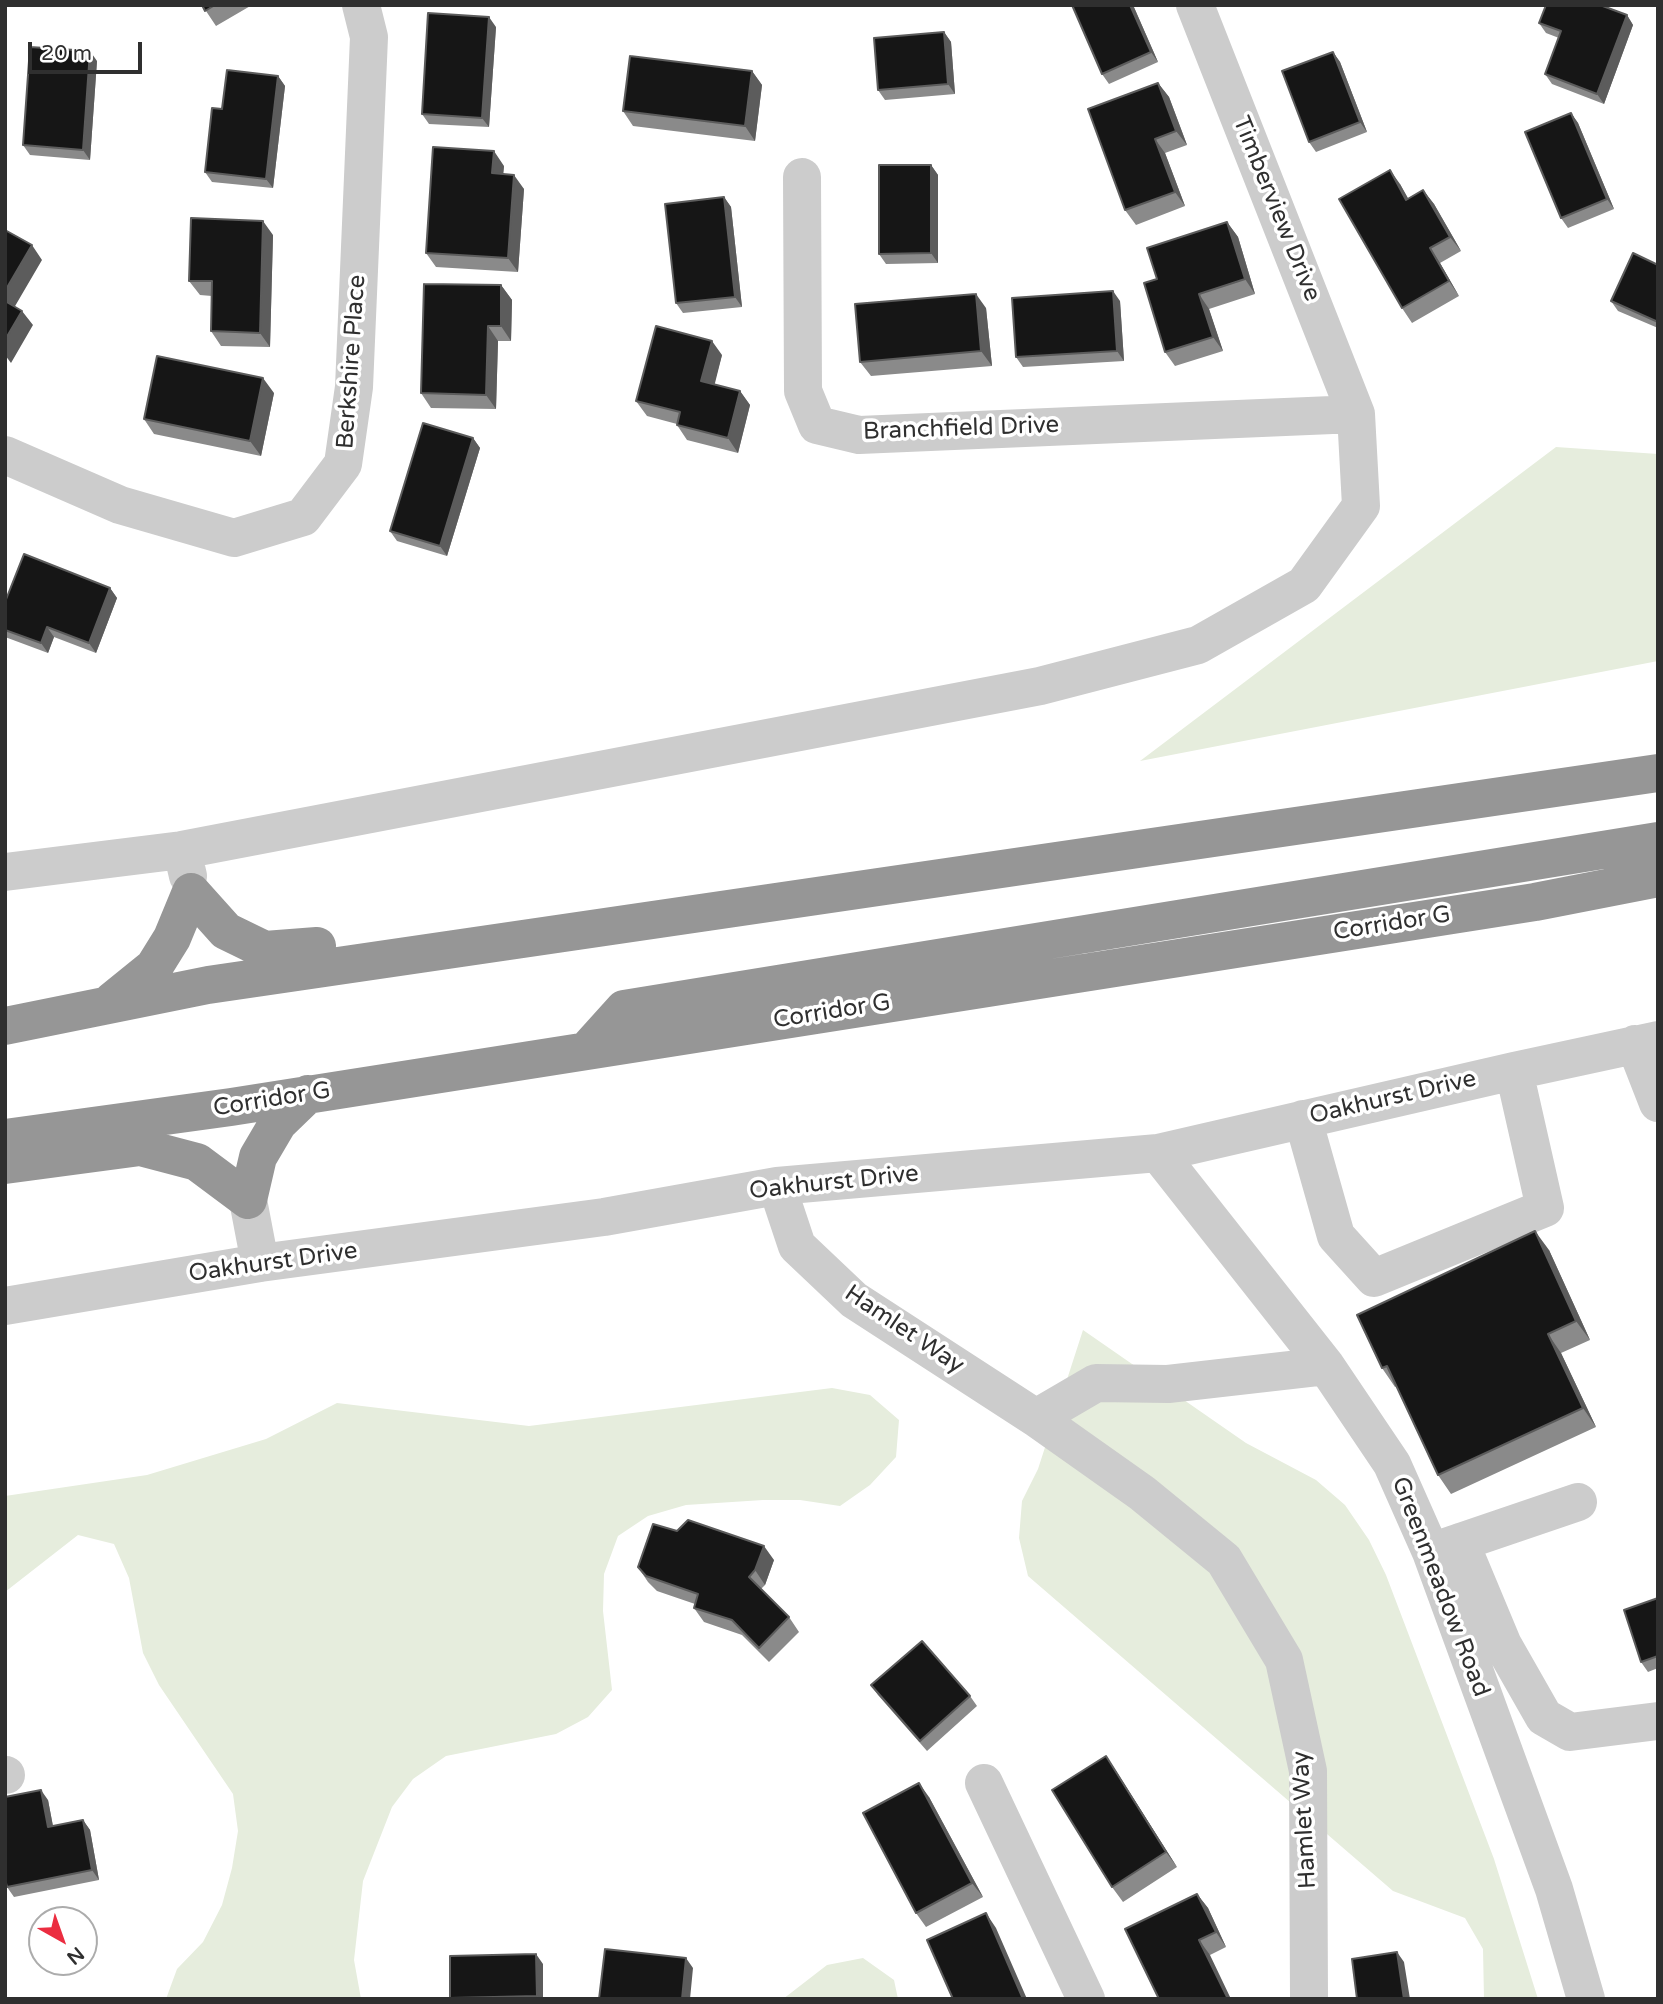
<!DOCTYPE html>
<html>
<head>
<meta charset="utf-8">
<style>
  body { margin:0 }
  #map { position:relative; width:1663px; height:2004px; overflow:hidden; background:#fff; font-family:"Varela Round",sans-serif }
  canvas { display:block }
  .frame { position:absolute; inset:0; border:7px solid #2f2f2f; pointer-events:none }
  .north { position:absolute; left:28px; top:1906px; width:70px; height:70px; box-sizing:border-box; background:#fff; border:2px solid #acacac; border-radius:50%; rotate:140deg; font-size:19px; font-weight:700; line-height:28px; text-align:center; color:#2f2f2f }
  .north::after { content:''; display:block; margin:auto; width:24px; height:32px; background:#eb2d40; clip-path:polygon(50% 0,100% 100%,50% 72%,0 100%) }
  .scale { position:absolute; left:28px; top:42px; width:114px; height:32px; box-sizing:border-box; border:4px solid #2f2f2f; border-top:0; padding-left:9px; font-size:21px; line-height:24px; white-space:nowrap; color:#2f2f2f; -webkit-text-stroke:5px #fff; paint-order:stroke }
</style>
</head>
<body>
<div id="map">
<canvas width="1663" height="2004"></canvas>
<div class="frame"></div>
<div class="north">N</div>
<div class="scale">20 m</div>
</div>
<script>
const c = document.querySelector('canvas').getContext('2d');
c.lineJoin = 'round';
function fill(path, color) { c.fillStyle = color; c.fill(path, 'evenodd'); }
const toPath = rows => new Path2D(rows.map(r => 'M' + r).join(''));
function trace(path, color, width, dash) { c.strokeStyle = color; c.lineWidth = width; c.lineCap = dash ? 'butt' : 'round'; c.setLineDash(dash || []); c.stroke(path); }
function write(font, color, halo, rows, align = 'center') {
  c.font = font + ' "Varela Round",sans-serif'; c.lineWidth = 7; c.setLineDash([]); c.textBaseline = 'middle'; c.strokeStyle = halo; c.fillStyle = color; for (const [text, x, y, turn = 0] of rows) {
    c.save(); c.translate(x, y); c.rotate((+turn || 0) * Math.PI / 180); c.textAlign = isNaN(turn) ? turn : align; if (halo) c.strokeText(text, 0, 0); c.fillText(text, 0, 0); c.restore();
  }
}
fill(toPath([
  [1556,447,1658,454,1658,661,1140,761],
  [1083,1330,1246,1443,1316,1480,1345,1505,1369,1540,1386,1575,1494,1859,1538,1999,1484,1999,1483,1949,1465,1918,1393,1891,1028,1576,1019,1538,1022,1501,1038,1469],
  [832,1388,870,1395,899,1420,896,1457,870,1485,840,1506,800,1500,763,1500,686,1505,648,1516,618,1536,604,1574,603,1611,612,1690,588,1717,556,1734,446,1756,413,1779,392,1807,363,1881,354,1960,361,1999,166,1999,177,1969,203,1942,222,1905,232,1868,238,1831,233,1794,159,1685,143,1653,129,1578,114,1544,78,1535,5,1592,5,1496,147,1475,266,1439,337,1403,529,1426],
  [863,1958,894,1980,898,1999,783,1999,827,1965]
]), '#e6eddd');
trace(toPath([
  [802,177,803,391,817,425,859,435,1356,414],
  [5,455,120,505,234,538,303,517,343,464,354,387,369,37,361,5],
  [182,850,1040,686,1198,645,1304,585,1361,506,1356,414,1195,5],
  [5,872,182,850,188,876],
  [1635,1044,1658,1103],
  [1303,1119,1336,1236,1374,1278,1545,1208,1514,1071],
  [1158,1153,1326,1366,1392,1464,1431,1552,1554,1889,1586,1999],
  [777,1186,797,1246,854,1300,1036,1418,1142,1493,1224,1560,1284,1660,1308,1771,1309,1999],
  [248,1200,260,1263],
  [5,1306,260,1263,604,1217,777,1186,1158,1153,1514,1071,1658,1040],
  [1036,1418,1096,1383,1168,1384,1326,1366],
  [1460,1542,1503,1645,1544,1717,1570,1732,1658,1721],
  [1434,1551,1578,1502],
  [5,1775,6,1775],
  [984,1783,1086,1999]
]), '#ccc', 38);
trace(toPath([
  [112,1001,154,967,172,938,191,892,226,931,265,950,317,946],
  [5,1026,208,985,1658,773],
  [587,1050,624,1009,1658,841],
  [5,1138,231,1107,1535,902,1658,878],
  [5,1165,140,1147,197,1162,248,1200,258,1157,278,1123,308,1094]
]), '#969696', 38);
fill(toPath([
  [202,5,252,5,216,26],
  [1133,5,1158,62,1109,84,1102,74],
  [1627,15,1633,25,1604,104,1552,84,1545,74,1559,38,1546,33,1539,23],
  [496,27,489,127,429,124,422,114],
  [944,32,951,42,955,94,885,100,878,90],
  [1333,52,1340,62,1367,132,1316,152,1309,142],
  [97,61,90,160,30,155,23,145],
  [752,71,762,85,755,141,633,126,623,111],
  [278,76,285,86,273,188,212,182,205,172,222,109],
  [1158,83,1169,97,1187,145,1165,153,1185,206,1136,225,1125,210],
  [1571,113,1578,123,1614,209,1568,228,1561,218],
  [931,165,938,175,938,263,886,264,879,254],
  [504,166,503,174,524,189,518,272,436,267,426,253],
  [1400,184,1408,199,1423,190,1434,204,1461,251,1440,263,1459,296,1412,323,1402,308],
  [724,197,731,207,742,307,683,313,676,303],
  [1227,222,1238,237,1255,294,1209,309,1223,351,1175,366,1165,352,1157,279],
  [273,235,270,347,221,346,211,331,212,296,200,295,189,281],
  [1658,265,1658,328,1618,311,1611,301],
  [501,285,512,300,511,341,498,341,496,409,431,408,421,393],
  [1120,301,1124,361,1023,367,1016,357],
  [986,308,992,366,871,376,860,362],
  [722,355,714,384,740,391,750,405,738,453,687,440,677,425,677,424,647,416,636,401],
  [274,393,261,456,154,434,144,419],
  [473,438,480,448,447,556,397,541,390,531],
  [110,588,117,598,96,653,54,637,48,653,5,637,5,602],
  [1549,1250,1590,1340,1561,1353,1596,1427,1451,1494,1438,1475,1397,1386,1395,1387,1382,1368],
  [677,1531,774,1560,765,1585,761,1589,789,1617,799,1632,769,1662,742,1635,704,1622,694,1608,695,1604,657,1591,648,1582,638,1567],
  [1658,1598,1658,1668,1648,1672,1641,1662],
  [871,1685,970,1696,977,1706,927,1751,878,1695],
  [1116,1771,1177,1867,1123,1902,1112,1887],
  [929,1797,983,1897,926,1927,916,1913],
  [48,1800,53,1826,83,1820,90,1830,99,1880,14,1897,7,1887],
  [1197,1894,1208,1908,1226,1947,1210,1955,1125,1929],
  [543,1964,543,1999,451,1999,450,1998]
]), '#8a8a8a');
fill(toPath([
  [1130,5,1133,5,1158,62,1151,52],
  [1627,15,1633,25,1604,104,1597,94],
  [489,17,496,27,489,127,482,118],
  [944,32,951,42,955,94,948,84],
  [90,51,97,61,90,160,83,150],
  [1333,52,1340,62,1367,132,1360,122],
  [752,71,762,85,755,141,745,126],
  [278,76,285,86,273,188,266,179],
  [1158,83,1169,97,1187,145,1176,131],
  [1571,113,1578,123,1614,209,1607,199],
  [1155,139,1165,153,1185,206,1175,192],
  [494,151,504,166,502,188,492,173],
  [931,165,938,175,938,263,931,253],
  [1390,170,1400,184,1417,214,1406,200],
  [514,175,524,189,518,272,508,258],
  [1423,190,1434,204,1461,251,1450,237],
  [724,197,731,207,742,307,735,297],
  [263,221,273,235,270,347,260,333],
  [1227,222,1238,237,1255,294,1245,279],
  [32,245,42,260,11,313,5,304,5,291],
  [1430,248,1440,263,1459,296,1449,281],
  [501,285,512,300,511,341,501,326],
  [1113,291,1120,301,1124,361,1117,351],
  [976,294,986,308,992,366,981,351],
  [1199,294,1209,309,1223,351,1213,337],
  [22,311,33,325,11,363,5,355,5,340],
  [488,326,498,341,496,409,486,395],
  [712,341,722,355,712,395,701,381],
  [263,378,274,393,261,456,250,441],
  [740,391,750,405,738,453,728,438],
  [473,438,480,448,447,556,440,546],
  [110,588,117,598,96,653,89,643],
  [47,627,54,637,48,653,41,643],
  [1535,1231,1549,1250,1590,1340,1576,1321],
  [1548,1334,1561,1353,1596,1427,1583,1408],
  [764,1546,774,1560,765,1585,755,1570],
  [1106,1756,1116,1771,1177,1867,1166,1852],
  [919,1783,929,1797,983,1897,972,1883],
  [41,1790,48,1800,55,1837,48,1827],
  [83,1820,90,1830,99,1880,92,1870],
  [1197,1894,1208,1908,1226,1947,1216,1932],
  [986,1913,996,1928,1027,1999,1023,1999],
  [1199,1940,1210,1955,1231,1999,1228,1999],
  [1397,1952,1404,1962,1410,1999,1404,1999],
  [536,1954,543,1964,543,1999,539,1999,537,1996],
  [686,1958,693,1968,690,1999,682,1999]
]), '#5c5c5c');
const building = toPath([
  [202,5,215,5,205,11,202,5],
  [1072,5,1130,5,1151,52,1102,74,1072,5],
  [1546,5,1600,5,1627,15,1597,94,1545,74,1561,31,1539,23,1546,5],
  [428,13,489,17,482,118,422,114,428,13],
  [944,32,948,84,878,90,874,38,944,32],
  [30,47,90,51,83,150,23,145,30,47],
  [1333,52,1360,122,1309,142,1282,71,1333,52],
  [630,56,752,71,745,126,623,111,630,56],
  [227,70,278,76,266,179,205,172,212,108,222,109,227,70],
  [1158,83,1176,131,1155,139,1175,192,1125,210,1088,109,1158,83],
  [1571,113,1607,199,1561,218,1525,132,1571,113],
  [433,147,494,151,492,173,514,175,508,258,426,253,433,147],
  [879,165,931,165,931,253,879,254,879,165],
  [1390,170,1406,200,1423,190,1450,237,1430,248,1449,281,1402,308,1339,199,1390,170],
  [724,197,735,297,676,303,665,204,724,197],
  [191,218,263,221,260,333,211,331,212,281,189,281,191,218],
  [1227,222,1245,279,1199,294,1213,337,1165,352,1144,283,1157,279,1147,248,1227,222],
  [5,230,32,245,5,291,5,230],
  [1633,253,1658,265,1658,322,1611,301,1633,253],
  [424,284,501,285,501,326,488,326,486,395,421,393,424,284],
  [1113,291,1117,351,1016,357,1012,298,1113,291],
  [976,294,981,351,860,362,855,304,976,294],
  [5,301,22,311,5,340,5,301],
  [656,326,712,341,701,381,740,391,728,438,677,425,680,412,636,401,656,326],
  [157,356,263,378,250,441,144,419,157,356],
  [423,423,473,438,440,546,390,531,423,423],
  [24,554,110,588,89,643,47,627,41,643,5,630,5,602,24,554],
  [1535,1231,1576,1321,1548,1334,1583,1408,1438,1475,1387,1366,1382,1368,1357,1315,1535,1231],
  [688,1520,764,1546,755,1570,749,1577,789,1617,759,1648,732,1620,694,1608,698,1594,646,1576,638,1567,653,1524,677,1531,688,1520],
  [1658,1598,1658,1656,1641,1662,1624,1610,1658,1598],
  [922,1641,970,1696,920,1741,871,1685,922,1641],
  [1106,1756,1166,1852,1112,1887,1052,1790,1106,1756],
  [919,1783,972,1883,916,1913,863,1813,919,1783],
  [41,1790,48,1827,83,1820,92,1870,7,1887,5,1879,5,1797,41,1790],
  [1197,1894,1216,1932,1199,1940,1228,1999,1159,1999,1125,1929,1197,1894],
  [986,1913,1023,1999,953,1999,927,1940,986,1913],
  [605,1949,686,1958,682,1999,599,1999,605,1949],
  [1397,1952,1404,1999,1357,1999,1352,1959,1397,1952],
  [536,1954,537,1996,450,1998,450,1956,536,1954]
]);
fill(building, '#161616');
trace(building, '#5c5c5c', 2);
write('24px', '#2f2f2f', '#fff', [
  ["Timberview Drive",1276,209,68],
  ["Berkshire Place",352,362,-86],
  ["Branchfield Drive",961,429,-2],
  ["Corridor G",1392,924,-9],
  ["Corridor G",832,1012,-9],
  ["Oakhurst Drive",1393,1098,-13],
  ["Corridor G",272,1100,-9],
  ["Oakhurst Drive",834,1183,-6],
  ["Oakhurst Drive",273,1263,-8],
  ["Hamlet Way",904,1330,34],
  ["Greenmeadow Road",1440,1587,69],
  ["Hamlet Way",1305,1820,-93]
]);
</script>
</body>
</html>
